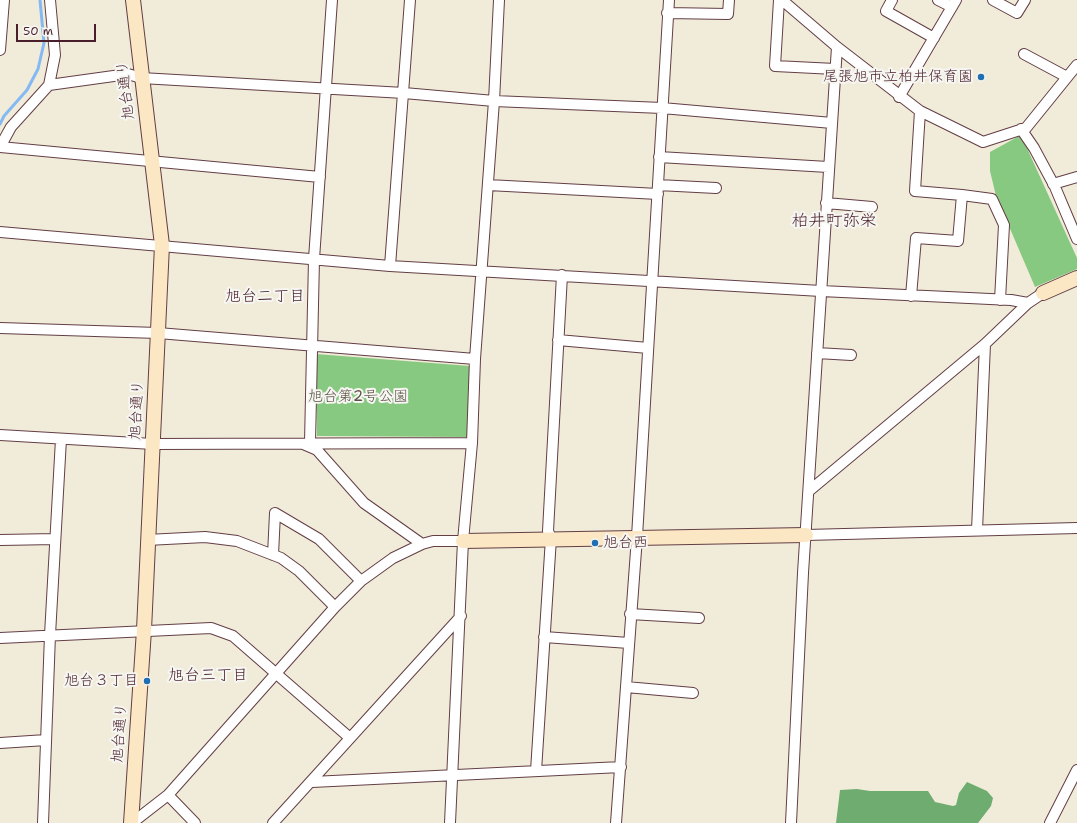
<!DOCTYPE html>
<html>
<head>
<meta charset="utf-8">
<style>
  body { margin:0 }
  #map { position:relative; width:1077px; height:823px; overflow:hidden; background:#f1ecda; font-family:"Shantell Sans",sans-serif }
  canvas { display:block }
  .scale { position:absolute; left:16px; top:24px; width:80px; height:18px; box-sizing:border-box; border:2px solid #4a1f2b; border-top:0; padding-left:5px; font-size:12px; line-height:14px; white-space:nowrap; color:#4a1f2b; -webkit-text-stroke:3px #f6f6f2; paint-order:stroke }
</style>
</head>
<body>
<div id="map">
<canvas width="1077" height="823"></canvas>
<div class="scale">50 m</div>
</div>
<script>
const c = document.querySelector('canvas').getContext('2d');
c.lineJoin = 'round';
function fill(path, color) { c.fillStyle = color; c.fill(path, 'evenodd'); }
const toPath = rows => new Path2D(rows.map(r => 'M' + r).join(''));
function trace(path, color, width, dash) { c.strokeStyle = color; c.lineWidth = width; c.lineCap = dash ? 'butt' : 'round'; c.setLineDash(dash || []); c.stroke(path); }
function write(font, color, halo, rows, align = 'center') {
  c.font = font + ' "Shantell Sans","Klee One",sans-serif'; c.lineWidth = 4; c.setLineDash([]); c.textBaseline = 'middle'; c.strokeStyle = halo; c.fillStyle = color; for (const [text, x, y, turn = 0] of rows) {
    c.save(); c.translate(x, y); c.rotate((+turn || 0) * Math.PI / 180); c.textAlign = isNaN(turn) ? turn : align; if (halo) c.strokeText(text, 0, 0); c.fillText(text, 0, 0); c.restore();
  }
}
fill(toPath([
  [1021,135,1077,258,1077,269,1035,287,996,196,990,171,990,152],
  [316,354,470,366,467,437,317,436]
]), '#88c981');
fill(toPath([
  [967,782,987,791,993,798,991,806,978,823,836,823,840,790,857,789,870,791,928,791,935,802,953,806,956,805,959,793]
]), '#6ead6f');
trace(toPath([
  [0,124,4,116,27,90,38,69,44,43,40,0]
]), '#85b9f3', 3);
const street = toPath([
  [779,0,775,66,835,69],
  [782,0,837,47,920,111,983,142,1026,128,1077,65],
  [892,0,886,11,934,38],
  [938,0,952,7],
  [993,0,1017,13,1025,0],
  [667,13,728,14,729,0],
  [0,50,4,0],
  [1024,54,1067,77],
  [49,85,128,74,141,78,404,93,494,101,662,108,832,123],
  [899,97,956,0],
  [920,111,915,191,962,195],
  [1021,129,1034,148,1055,187,1077,239],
  [0,147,320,177],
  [0,147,11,127,49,85,55,55,50,0],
  [659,157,828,167],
  [1053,184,1077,177],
  [488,185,658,194],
  [658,185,716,188],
  [826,203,872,207],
  [0,232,390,266,821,291,1011,300,1028,303],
  [390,266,410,0],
  [911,296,916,238,958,241,962,195,992,199,1004,225,1000,300],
  [0,328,158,333,475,359],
  [558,340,648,348],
  [817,353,851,355],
  [0,435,153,444,472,443],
  [310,442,314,259,332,0],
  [303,444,317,450,364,503,422,544],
  [809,491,985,344,1028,303,1043,293],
  [977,530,985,344],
  [806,535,1077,528],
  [0,540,55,539],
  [147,540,205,537,237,541,281,558,299,571,335,607],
  [273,555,275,513,319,539,361,581],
  [630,614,699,618],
  [544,637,629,643],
  [0,638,211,628,233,636,350,738],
  [626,687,693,693],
  [0,743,46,740],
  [536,771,551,538,548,531,562,275],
  [312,782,621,767],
  [168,795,195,823],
  [43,823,50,635,61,439],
  [132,823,168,795,335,607,361,581,393,558,422,544,433,541,463,541],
  [273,823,461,616],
  [450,823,463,541,472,443,475,359,494,101,499,0],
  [616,823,637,537,669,0],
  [791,823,803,573,837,47],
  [1050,823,1077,770]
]);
const secondary = toPath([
  [1043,293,1077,278],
  [463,541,806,535],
  [131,823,144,630,162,245,133,0]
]);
trace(street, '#633e45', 12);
trace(secondary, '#633e45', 16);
trace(street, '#fff', 10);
trace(secondary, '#fbe7c3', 14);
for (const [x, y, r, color] of [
  [981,77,4,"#1f6fb2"],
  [595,543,4,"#1f6fb2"],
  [147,681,4,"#1f6fb2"]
]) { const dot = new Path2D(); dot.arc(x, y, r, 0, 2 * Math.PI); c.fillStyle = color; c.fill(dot); trace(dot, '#f6f6f2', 1.5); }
write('15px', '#4a1f2b', '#f6f6f2', [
  ["尾張旭市立柏井保育園",973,77],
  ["旭台西",603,543,"left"],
  ["旭台３丁目",139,681]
], 'right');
write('15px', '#4a1f2b', '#f6f6f2', [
  ["旭台通り",126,90,-97],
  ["旭台通り",137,410,-87],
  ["旭台通り",120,733,-86]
]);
write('15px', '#5d5245', '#f6f6f2', [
  ["旭台第2号公園",358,397]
]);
write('16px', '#4a1f2b', '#f6f6f2', [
  ["旭台二丁目",265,297],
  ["旭台三丁目",208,676]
]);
write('17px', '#4a1f2b', '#f6f6f2', [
  ["柏井町弥栄",834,222]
]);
</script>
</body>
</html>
